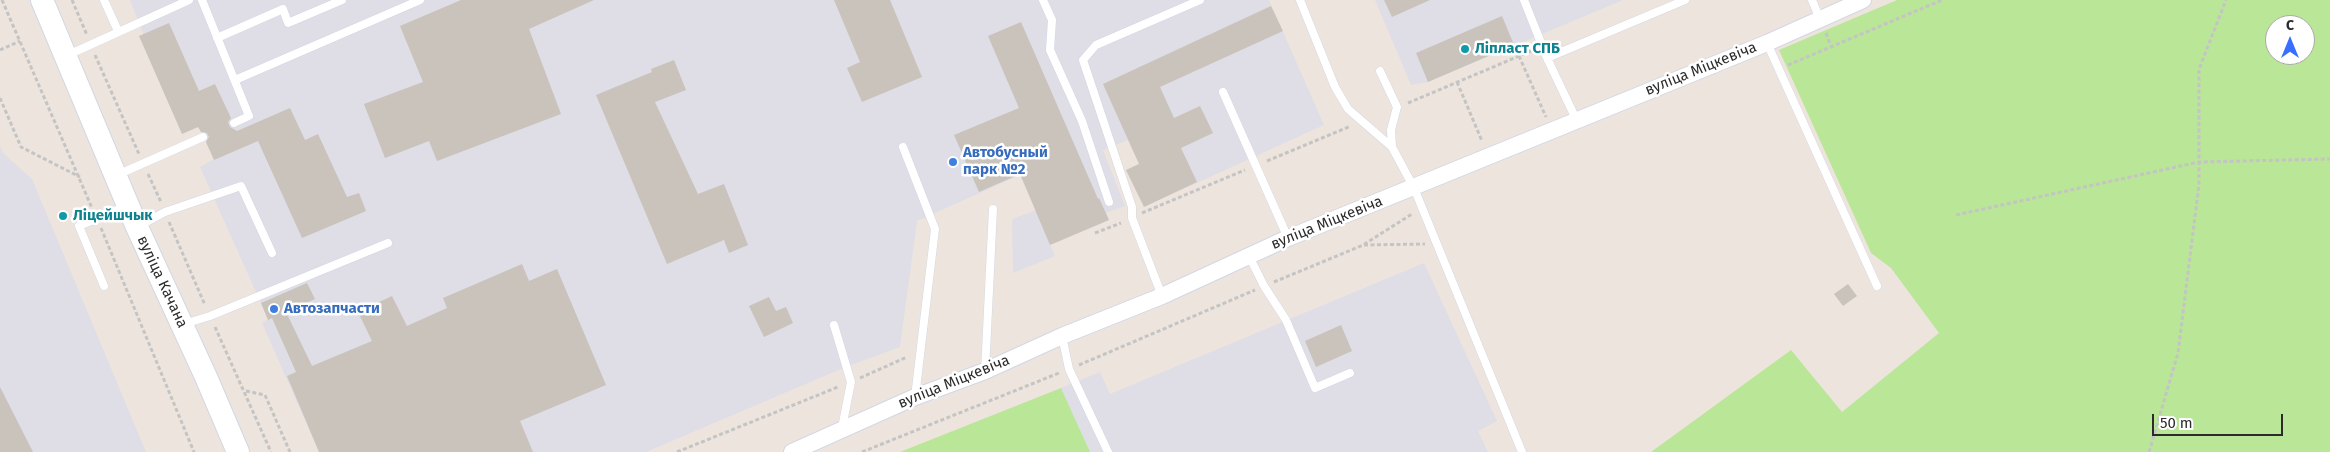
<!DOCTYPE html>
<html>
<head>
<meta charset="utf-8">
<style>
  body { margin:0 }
  #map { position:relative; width:2330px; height:452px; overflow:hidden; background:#ede5dd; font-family:"Fira Sans",sans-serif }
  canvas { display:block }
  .north { position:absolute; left:2265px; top:15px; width:50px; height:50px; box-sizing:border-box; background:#fff; border:1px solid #aaa; border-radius:50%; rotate:0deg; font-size:14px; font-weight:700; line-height:20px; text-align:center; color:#2b2b2b }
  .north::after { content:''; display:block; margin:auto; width:18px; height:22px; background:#386fff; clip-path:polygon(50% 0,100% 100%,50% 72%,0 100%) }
  .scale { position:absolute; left:2152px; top:414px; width:131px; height:22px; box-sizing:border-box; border:2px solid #2b2b2b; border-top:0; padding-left:6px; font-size:15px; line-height:18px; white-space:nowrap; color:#2b2b2b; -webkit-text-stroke:4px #fff; paint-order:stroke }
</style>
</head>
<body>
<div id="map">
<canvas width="2330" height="452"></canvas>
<div class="north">С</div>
<div class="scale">50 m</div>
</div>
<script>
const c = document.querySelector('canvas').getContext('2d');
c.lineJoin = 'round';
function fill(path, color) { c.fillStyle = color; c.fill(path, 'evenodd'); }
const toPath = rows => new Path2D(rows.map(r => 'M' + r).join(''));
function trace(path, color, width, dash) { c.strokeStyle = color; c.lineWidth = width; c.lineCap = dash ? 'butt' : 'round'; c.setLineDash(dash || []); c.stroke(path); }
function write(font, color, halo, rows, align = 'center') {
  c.font = font + ' "Fira Sans",sans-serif'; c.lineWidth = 5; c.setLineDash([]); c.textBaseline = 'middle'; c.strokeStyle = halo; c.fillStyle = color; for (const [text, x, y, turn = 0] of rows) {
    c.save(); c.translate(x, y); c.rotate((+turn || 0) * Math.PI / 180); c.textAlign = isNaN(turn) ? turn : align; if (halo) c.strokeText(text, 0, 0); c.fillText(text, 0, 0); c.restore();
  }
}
fill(toPath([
  [130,0,1269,0,1324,125,1144,207,1126,170,1139,164,1128,140,1103,150,1125,206,1106,213,1109,220,1050,245,1055,256,1013,273,1012,219,1036,210,1020,175,917,221,900,347,848,366,646,452,319,452,262,323,268,319,200,167,214,159,199,127,182,134],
  [1375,0,1623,0,1428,82,1411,85],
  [0,146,3,153,32,179,146,452,0,452],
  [1424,263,1497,421,1478,431,1488,452,1090,452,1061,388,1100,372,1110,394]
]), '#dfdde6');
fill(toPath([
  [1897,0,2330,0,2330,452,1651,452,1791,350,1842,412,1939,333,1891,268,1871,253,1779,50],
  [2275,25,2305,25,2305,55,2275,55],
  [1061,388,1090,452,900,452]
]), '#b9e697');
fill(toPath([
  [461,0,594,0,529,29,561,114,437,161,429,141,385,158,364,104,423,82,400,26],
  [834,0,890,0,922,77,862,102,847,68,860,62],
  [1384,0,1430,0,1392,17],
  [1271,6,1283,31,1160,87,1174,118,1200,106,1213,133,1181,148,1197,182,1144,207,1126,170,1139,164,1103,84],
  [1502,16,1514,45,1428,82,1416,53],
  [1021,22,1098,199,1099,198,1109,220,1050,245,1020,174,979,192,954,135,1019,108,988,36],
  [169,23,199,91,215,84,231,118,228,122,230,127,237,131,290,108,305,140,318,134,347,197,359,193,366,211,302,238,258,141,214,160,206,142,209,137,207,133,201,132,198,127,182,134,139,36],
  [674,60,686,90,655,102,698,194,724,184,748,245,729,253,724,240,667,264,596,95,652,72,651,69],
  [522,264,529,281,557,269,606,385,520,421,533,452,319,452,287,376,296,372,272,318,268,320,261,303,307,283,315,299,286,312,312,366,372,341,358,312,392,296,407,326,447,308,443,298],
  [1848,284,1857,296,1843,306,1834,294],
  [769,297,776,311,786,307,793,323,764,337,749,306],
  [1341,325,1352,351,1316,367,1305,341],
  [0,387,33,452,0,452]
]), '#c9c3bb');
const lane = toPath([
  [104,0,118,31],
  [202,0,249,116,234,123],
  [1043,0,1052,20,1050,50,1082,121,1109,202],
  [1300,0,1335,87,1348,109,1392,147,1414,188,1522,452],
  [1524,0,1547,58,1576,119],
  [1812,0,1820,19],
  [217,38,283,9,288,23,342,0],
  [1767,43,1877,286],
  [68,55,189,0],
  [1547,58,1685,0],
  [1380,71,1397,107,1391,130,1392,147],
  [235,80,420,0],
  [1223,92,1288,238],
  [903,147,935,229,915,397],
  [117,175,203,137],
  [139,226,165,212,241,186,272,253],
  [1249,256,1264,286,1286,320,1315,388,1350,373],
  [104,286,79,226,126,206],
  [1162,296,1132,218,1132,207,1083,60,1096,45,1200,0],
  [184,324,210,316,388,243],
  [834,325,851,382,842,428],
  [1062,336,1069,369,1108,452],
  [985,371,993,209]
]);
const street = toPath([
  [792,452,915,397,985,371,1062,336,1162,296,1288,238,1767,43,1863,0]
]);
const secondary = toPath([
  [42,0,137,227,206,377,238,452]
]);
trace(lane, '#d2d7e4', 9);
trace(street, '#d2d7e4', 18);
trace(secondary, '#d2d7e4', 24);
trace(toPath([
  [2,0,92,208],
  [72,0,87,35],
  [1826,33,1831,47],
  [0,50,20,41],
  [95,55,139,154],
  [1519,56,1546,117],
  [1788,65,1942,0],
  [1457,82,1482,141],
  [0,98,21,147,80,177],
  [1408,103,1531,51],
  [1267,161,1351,126],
  [148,174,161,202],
  [1142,213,1245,170],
  [1956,215,2199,162,2330,159],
  [169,222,205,305],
  [101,228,194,452],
  [1095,233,1121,223],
  [1364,245,1425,244],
  [1274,282,1363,245,1412,214],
  [215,327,271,452],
  [1079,365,1255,290],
  [860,378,907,357],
  [246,391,265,395,290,452],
  [677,452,838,387],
  [862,452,1059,373],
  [2149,452,2178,353,2199,184,2199,69,2226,0]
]), '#c4c4c4', 3, [4, 2.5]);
trace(lane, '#fff', 8);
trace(street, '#fff', 16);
trace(secondary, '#fff', 22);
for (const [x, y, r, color] of [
  [1465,49,5,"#0f9aa8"],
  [953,162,5,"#3f7fe0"],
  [63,216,5,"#0f9aa8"],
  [274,309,5,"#3f7fe0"]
]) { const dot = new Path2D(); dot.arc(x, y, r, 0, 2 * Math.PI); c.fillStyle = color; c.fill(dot); trace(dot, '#fff', 2); }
write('bold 15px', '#0d838f', '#fff', [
  ["Ліпласт СПБ",1475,49],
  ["Ліцейшчык",73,216]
], 'left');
write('15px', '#2b2b2b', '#fff', [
  ["вуліца Міцкевіча",1701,69,-22],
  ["вуліца Міцкевіча",1327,223,-22],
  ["вуліца Качана",162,282,65],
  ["вуліца Міцкевіча",954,382,-22]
]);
write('bold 15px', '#366cbe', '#fff', [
  ["Автобусный",963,153],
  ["парк №2",963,170],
  ["Автозапчасти",284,309]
], 'left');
</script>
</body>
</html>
